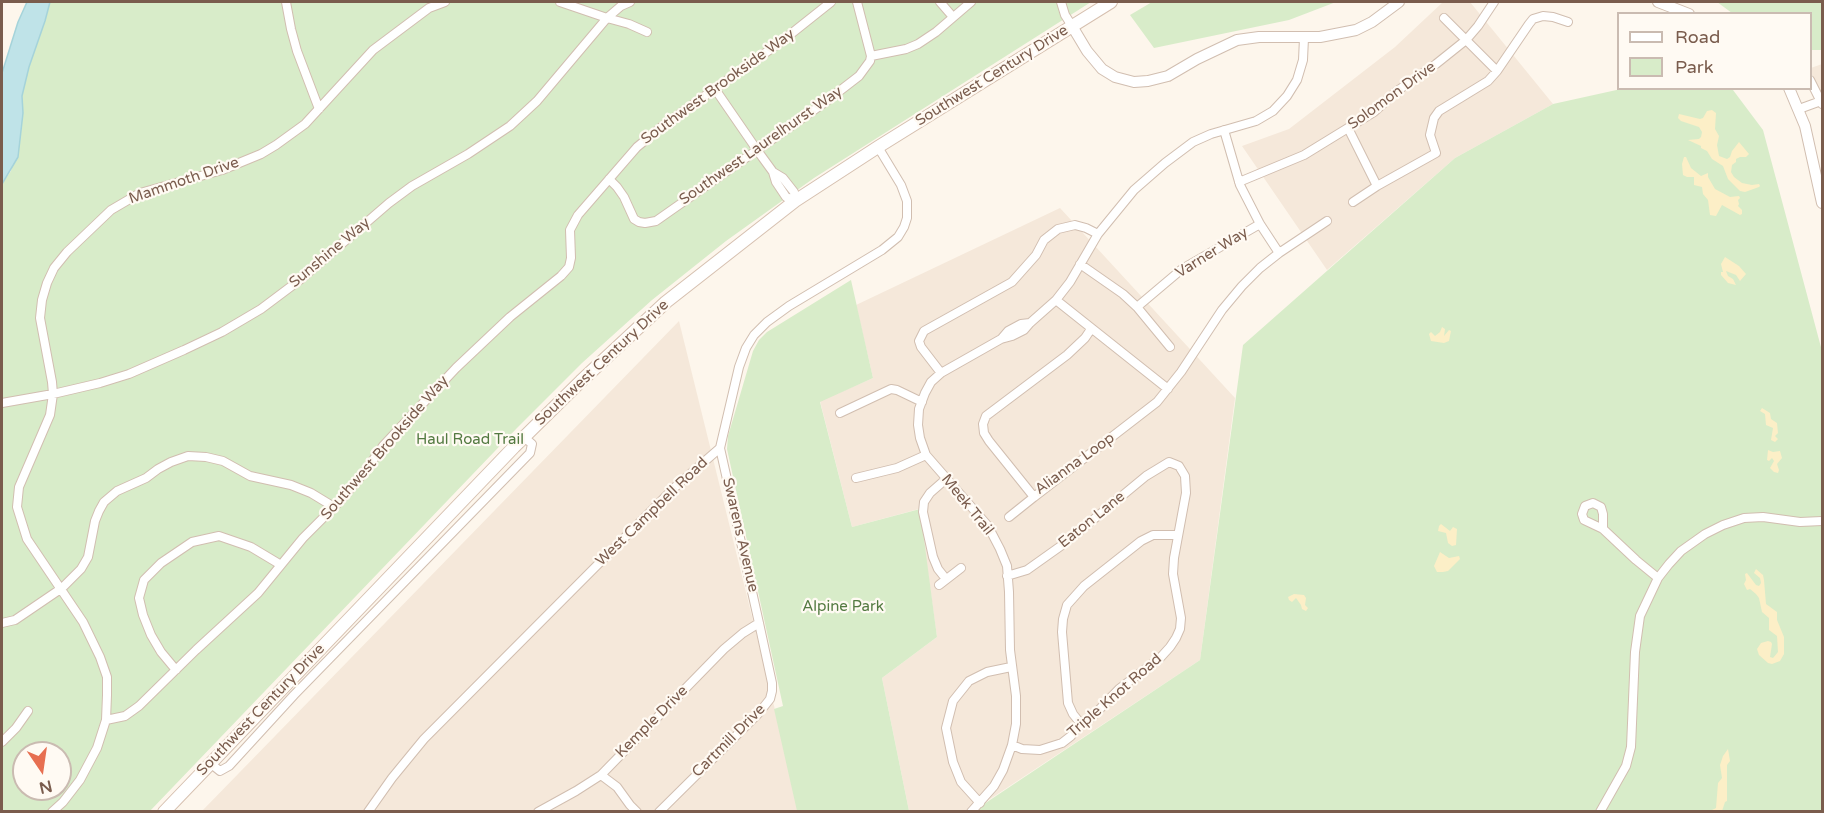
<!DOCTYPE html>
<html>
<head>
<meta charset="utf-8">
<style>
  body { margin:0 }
  #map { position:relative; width:1824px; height:813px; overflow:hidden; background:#fdf6ec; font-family:"Varela Round",sans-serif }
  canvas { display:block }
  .frame { position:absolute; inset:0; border:3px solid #7a5c4d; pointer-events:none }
  .legend { position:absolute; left:1617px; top:12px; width:195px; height:78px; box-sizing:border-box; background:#fffaf3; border:2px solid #cabbb1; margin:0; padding:8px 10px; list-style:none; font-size:18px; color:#7a5c4d }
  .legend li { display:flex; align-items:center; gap:12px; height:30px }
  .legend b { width:30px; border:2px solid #cabbb1 }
  .north { position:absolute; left:12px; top:741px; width:60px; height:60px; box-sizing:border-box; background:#fffaf3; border:2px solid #cabbb1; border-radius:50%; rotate:167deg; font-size:16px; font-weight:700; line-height:24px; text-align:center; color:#7a5c4d }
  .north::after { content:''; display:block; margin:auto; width:21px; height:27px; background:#e76f51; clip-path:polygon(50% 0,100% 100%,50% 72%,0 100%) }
</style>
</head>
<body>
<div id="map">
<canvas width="1824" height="813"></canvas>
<div class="frame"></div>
<ul class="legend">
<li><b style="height:8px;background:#fff"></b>Road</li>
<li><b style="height:16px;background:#d8ecc9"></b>Park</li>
</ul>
<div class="north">N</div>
</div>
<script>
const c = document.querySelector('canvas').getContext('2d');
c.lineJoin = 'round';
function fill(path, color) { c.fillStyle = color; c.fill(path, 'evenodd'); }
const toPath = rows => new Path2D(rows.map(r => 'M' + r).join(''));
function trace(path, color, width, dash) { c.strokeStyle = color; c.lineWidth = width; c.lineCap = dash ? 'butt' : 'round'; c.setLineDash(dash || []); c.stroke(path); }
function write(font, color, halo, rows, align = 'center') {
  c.font = font + ' "Varela Round",sans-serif'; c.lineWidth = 4.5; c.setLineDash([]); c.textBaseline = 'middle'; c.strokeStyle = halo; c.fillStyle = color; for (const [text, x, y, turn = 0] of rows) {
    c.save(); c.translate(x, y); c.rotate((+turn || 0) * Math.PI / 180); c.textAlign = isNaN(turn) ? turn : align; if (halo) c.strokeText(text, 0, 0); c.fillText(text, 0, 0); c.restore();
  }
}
fill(toPath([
  [1443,2,1470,2,1553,104,1455,158,1327,270,1242,146,1289,129,1395,47],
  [1822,64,1822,94,1810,71,1811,68],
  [1060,208,1235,398,1200,660,972,811,909,811,882,678,937,637,919,509,852,527,820,401,873,378,856,305],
  [679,321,800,811,202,811]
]), '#f5e8da');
fill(toPath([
  [50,2,1091,2,814,178,726,241,652,300,582,363,517,428,150,811,2,812,2,184,11,171,23,113,22,96,29,67,45,21],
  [24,753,60,753,60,789,24,789],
  [1152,2,1336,2,1289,20,1154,48,1130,15],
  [1717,2,1822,2,1822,50,1811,50,1810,14,1732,13],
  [1726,88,1733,90,1763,130,1822,351,1822,811,972,812,1200,660,1243,345,1455,158,1553,104,1621,89],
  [851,280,873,378,820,402,852,527,920,509,937,637,882,678,909,811,797,811,774,709,783,706,727,449,728,436,753,351,759,340,767,332]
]), '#d8ecc9');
fill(toPath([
  [1712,110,1716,113,1715,129,1719,136,1717,145,1719,156,1727,159,1730,157,1732,151,1739,142,1749,154,1746,157,1740,157,1736,159,1736,162,1732,165,1731,172,1734,177,1742,183,1752,185,1759,184,1760,186,1759,187,1745,192,1740,191,1728,179,1723,166,1712,159,1707,151,1701,148,1701,146,1688,140,1699,139,1701,137,1702,132,1699,127,1681,121,1678,118,1679,114,1700,119,1703,118,1707,111],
  [1684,157,1686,157,1691,168,1701,176,1708,173,1708,177,1715,189,1730,197,1739,196,1740,198,1738,200,1739,204,1738,206,1742,210,1742,214,1740,215,1722,205,1716,216,1710,215,1708,200,1703,194,1702,187,1694,185,1694,177,1687,177,1683,175,1682,164],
  [1725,257,1739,266,1746,274,1740,281,1736,275,1726,271,1728,276,1733,279,1736,285,1728,283,1721,275,1721,272,1723,272,1721,264],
  [1442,327,1445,329,1444,336,1449,330,1451,331,1449,341,1444,343,1431,341,1429,334,1431,332,1435,336,1440,332],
  [1762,408,1770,413,1771,419,1777,423,1778,433,1775,436,1778,439,1775,442,1771,440,1773,428,1766,425,1765,414,1760,411],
  [1768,450,1773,452,1780,451,1782,458,1777,464,1779,470,1778,473,1774,472,1770,468,1774,461,1772,458,1769,461,1767,460],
  [1441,524,1450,531,1453,527,1457,529,1456,545,1452,546,1448,543,1446,533,1438,531,1439,526],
  [1440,552,1449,558,1459,556,1460,559,1448,571,1443,572,1437,572,1434,566],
  [1756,569,1763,575,1764,580,1766,604,1777,612,1777,620,1784,637,1784,654,1780,661,1772,664,1768,663,1759,655,1757,649,1761,643,1768,641,1771,642,1772,644,1770,657,1773,658,1778,652,1777,636,1769,630,1769,618,1762,612,1759,598,1756,594,1750,589,1747,590,1744,584,1746,580,1745,574,1747,573,1756,585,1759,586,1761,583,1760,578,1754,573],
  [1294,594,1304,595,1306,598,1305,605,1308,608,1306,611,1302,609,1301,605,1296,598,1292,602,1289,600,1288,597],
  [1728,749,1730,761,1727,765,1727,801,1725,802,1722,811,1710,811,1716,808,1718,783,1722,778,1720,765,1723,756]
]), '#fcefc7');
const water = toPath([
  [27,2,50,2,45,21,29,67,22,96,23,113,18,157,2,184,2,73,18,22,27,2]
]);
fill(water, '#bfe3e8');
trace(water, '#a5d3da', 1.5);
const minor = toPath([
  [286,2,291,29,297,51,319,109],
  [560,2,607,18,629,24,647,32],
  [940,2,953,17],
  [1061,2,1065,15,1072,26],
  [1444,18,1497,71],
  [871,56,906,49,918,44,936,32,971,2],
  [1810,80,1822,104],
  [715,89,757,150,773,172,783,178,794,192,795,201],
  [1799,109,1821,101],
  [1348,128,1377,186],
  [1224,130,1240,185,1260,224,1279,253],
  [773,172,776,182,786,197,795,201],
  [609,179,617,187,624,197,634,219,639,222,645,223,656,221,824,103,859,76,870,61,871,56,857,2],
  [1239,182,1304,155,1374,112,1397,91,1436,64,1466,40,1478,26,1494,2],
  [1353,202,1377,186,1436,153,1430,135,1434,118,1439,111,1488,81,1497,71,1529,24,1533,19,1543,16,1553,17,1568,22],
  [1080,264,1123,294,1137,307,1170,347],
  [1056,300,1168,389],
  [1137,307,1182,269,1260,224],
  [1091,329,1085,338,1067,355,986,416,983,424,984,433,989,441,1034,497,1157,402,1181,372,1222,310,1242,286,1260,268,1279,253,1327,221],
  [1002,338,1008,331,1021,324,1030,323],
  [941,373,921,347,919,341,924,331,1012,282,1036,255,1044,240,1058,229,1075,225,1086,228,1098,234],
  [2,403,53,394,100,383,129,374,184,350,222,332,261,309,301,279,389,203,412,186,468,154,510,126,537,101,607,18,621,6,630,2],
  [840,413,891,389,897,390,922,402],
  [856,478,897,468,926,455],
  [946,479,930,493,924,502,923,512,933,557,938,569,946,579],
  [1009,517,1034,497],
  [1603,529,1603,514,1601,507,1593,503,1585,506,1582,514,1584,520,1603,529,1636,560,1658,578],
  [1007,576,1027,570,1065,543,1146,476,1169,462,1179,466,1185,476,1186,493,1174,558,1173,574,1181,618,1180,629,1176,638,1170,647,1160,658,1119,689,1092,717,1081,724,1071,736,1062,743,1040,750,1022,749,1012,745],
  [939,585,961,568],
  [2,623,15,620,62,588,81,569,88,557,95,521,99,511,104,502,117,491,146,478,158,469,171,462,188,456,206,457,223,461,250,476,291,485,311,493,334,507],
  [176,670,161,652,151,635,143,615,139,598,144,580,161,563,192,542,219,536,251,547,281,565],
  [106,720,125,716,139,706,196,650,258,593,303,538,340,501,366,470,383,446,456,368,510,317,561,276,569,267,571,258,570,230,578,215,637,147,664,125,782,41,831,2],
  [1081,724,1073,714,1068,703,1062,632,1063,619,1067,605,1084,586,1141,541,1153,535,1178,535],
  [2,742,16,728,28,711],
  [210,763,220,771,229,766,294,695,530,453,532,444,524,437],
  [601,775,617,787,630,805,637,812],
  [980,803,961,782,953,762,946,728,953,701,969,681,987,672,1011,667],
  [52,812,63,802,80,780,97,748,106,720,107,695,107,677,100,657,83,622,27,539,17,507,19,487,50,415,53,394,52,382,40,318,42,300,47,283,54,268,67,252,111,210,140,193,222,170,261,154,276,145,305,124,373,50,429,8,445,2],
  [368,812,392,778,424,739,674,488,720,448,739,367,746,348,754,335,767,322,789,306,882,250,898,237,904,227,907,218,907,201,901,185,878,147],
  [538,812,576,791,601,775,724,649,743,633,759,623],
  [659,812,758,714,770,699,772,691,772,683,759,623,720,448],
  [971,812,994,786,1003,770,1012,745,1016,724,1016,696,1010,650,1009,592,1007,566,1000,549,988,526,926,455,920,438,918,425,919,409,925,393,931,382,941,373,1001,339,1012,336,1024,330,1030,323,1056,300,1070,282,1098,234,1134,190,1165,163,1193,142,1211,134,1256,121,1273,111,1287,96,1297,80,1303,60,1304,38],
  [1600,812,1626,766,1631,747,1635,652,1640,616,1658,578,1669,564,1681,551,1705,534,1723,525,1744,518,1763,517,1800,522,1822,521]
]);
const tertiary = toPath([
  [1658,2,1689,14],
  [1072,26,1087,51,1102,69,1115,77,1134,82,1148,81,1168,76,1197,59,1237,40,1259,37,1320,37,1356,30,1372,22,1399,2],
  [1789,88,1805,126,1822,203]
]);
const secondary = toPath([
  [164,812,514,447,581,381,666,302,795,201,878,147,1111,2]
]);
trace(minor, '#d1beb0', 10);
trace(tertiary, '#d1beb0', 12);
trace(secondary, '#d6c0b0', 14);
trace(minor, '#fff', 8);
trace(tertiary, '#fff', 10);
trace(secondary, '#fff', 12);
write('15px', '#7a5c4d', '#fffaf3', [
  ["Southwest Century Drive",992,76,-32],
  ["Southwest Brookside Way",718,87,-36],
  ["Solomon Drive",1392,96,-36],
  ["Southwest Laurelhurst Way",761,146,-35],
  ["Mammoth Drive",184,181,-19],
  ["Sunshine Way",330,253,-40],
  ["Varner Way",1212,253,-32],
  ["Southwest Century Drive",602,363,-43],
  ["Southwest Brookside Way",385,448,-49],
  ["Alianna Loop",1075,464,-36],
  ["Meek Trail",967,505,51],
  ["West Campbell Road",652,512,-44],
  ["Eaton Lane",1092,520,-39],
  ["Swarens Avenue",740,535,77],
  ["Triple Knot Road",1115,696,-41],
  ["Southwest Century Drive",261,710,-46],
  ["Kemple Drive",652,722,-45],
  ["Cartmill Drive",729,741,-45]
]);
write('15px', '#537a41', '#fffaf3', [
  ["Haul Road Trail",470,440],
  ["Alpine Park",843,607]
]);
</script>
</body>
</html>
